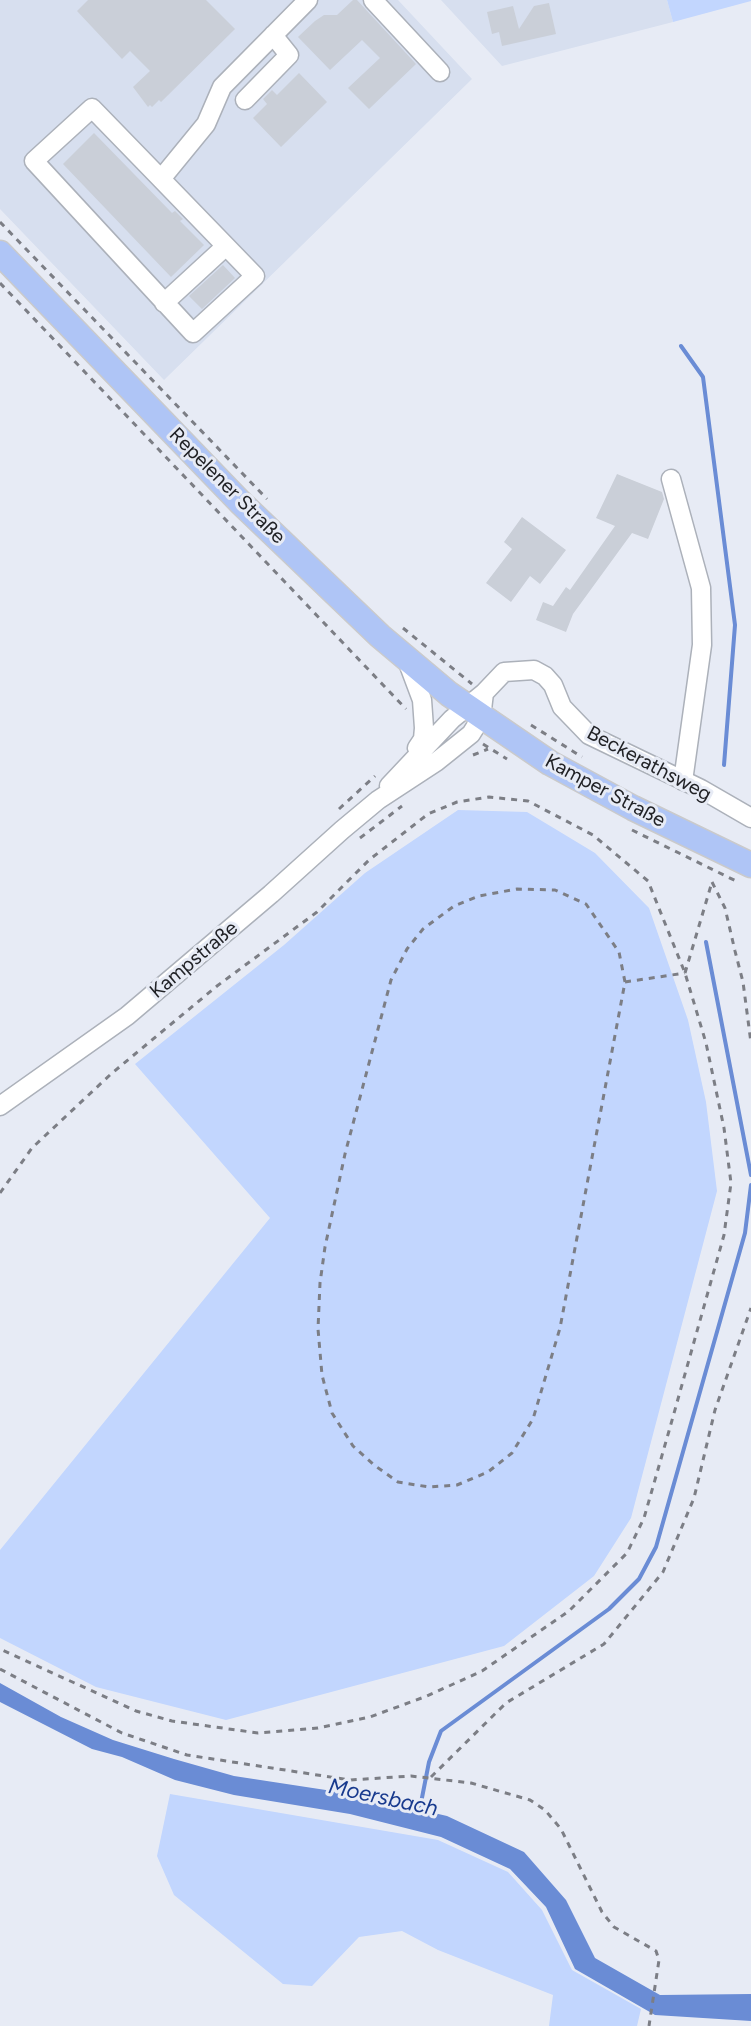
<!DOCTYPE html>
<html>
<head>
<meta charset="utf-8">
<style>
  body { margin:0 }
  canvas { display:block; background:#e7ebf5 }
</style>
</head>
<body>
<canvas width="751" height="2026"></canvas>
<script>
const c = document.querySelector('canvas').getContext('2d');
c.lineJoin = 'round';
function fill(path, color) { c.fillStyle = color; c.fill(path, 'evenodd'); }
const toPath = rows => new Path2D(rows.map(r => 'M' + r).join(''));
function trace(path, color, width, dash) { c.strokeStyle = color; c.lineWidth = width; c.lineCap = dash ? 'butt' : 'round'; c.setLineDash(dash || []); c.stroke(path); }
function write(font, color, halo, rows, align = 'center') {
  c.font = font + ' Figtree,sans-serif'; c.lineWidth = 6; c.setLineDash([]); c.textBaseline = 'middle'; c.strokeStyle = halo; c.fillStyle = color; for (const [text, x, y, turn = 0] of rows) {
    c.save(); c.translate(x, y); c.rotate((+turn || 0) * Math.PI / 180); c.textAlign = isNaN(turn) ? turn : align; if (halo) c.strokeText(text, 0, 0); c.fillText(text, 0, 0); c.restore();
  }
}
fill(toPath([
  [0,0,398,0,472,79,164,380,0,209],
  [441,0,667,0,673,22,502,66]
]), '#d7dfef');
fill(toPath([
  [667,0,751,0,751,1,673,22],
  [458,810,527,812,595,853,649,908,688,1020,706,1102,717,1191,631,1518,594,1576,504,1646,226,1720,96,1687,0,1638,0,1550,270,1218,135,1064,284,945,365,873],
  [170,1794,438,1840,508,1872,542,1910,572,1970,641,2009,637,2026,549,2026,553,1995,438,1950,402,1931,359,1937,312,1986,283,1984,174,1895,157,1856]
]), '#c2d6fe');
fill(toPath([
  [0,1683,61,1717,113,1740,174,1759,234,1776,352,1794,447,1816,524,1852,566,1900,595,1958,660,1995,751,1994,751,2021,655,2015,575,1969,546,1907,510,1869,441,1837,350,1814,234,1795,175,1780,122,1757,92,1749,0,1702]
]), '#6a8cd5');
trace(toPath([
  [681,346,703,377,735,625,724,765],
  [706,942,751,1175],
  [419,1813,429,1762,441,1731,609,1609,639,1579,656,1547,745,1233,751,1185]
]), '#6a8cd5', 4);
fill(toPath([
  [88,0,206,0,235,29,161,102,159,100,152,107,150,105,148,107,133,87,150,71,130,51,122,59,77,11],
  [353,0,357,0,416,64,369,109,348,88,380,58,362,40,330,70,298,37,315,21,324,15,337,15],
  [549,3,556,34,502,46,499,32,492,34,487,12,513,6,519,29,534,6],
  [299,73,327,102,281,147,253,118,267,104,263,99,272,90,277,95],
  [94,133,172,213,175,211,183,219,180,221,204,245,171,277,63,164],
  [223,265,235,278,202,309,189,296],
  [617,474,662,492,664,499,648,539,632,533,573,614,566,632,536,620,543,602,553,606,566,587,570,590,615,526,596,518],
  [522,517,566,550,540,584,530,576,511,602,486,583,512,549,504,542]
]), '#cacfd8');
const minor = toPath([
  [373,0,440,72],
  [245,100,289,55,273,35],
  [161,179,92,108,34,161,193,333,255,276,161,179,206,124,222,87,308,0],
  [164,303,226,246],
  [671,479,701,588,702,645,683,781],
  [407,660,422,700,424,728,423,739,417,748],
  [389,786,452,719,484,693,504,672,534,670,545,676,553,685,562,707,589,735,701,789,751,818],
  [0,1106,127,1016,271,894,342,830,378,800,436,762,471,734,481,718,484,693]
]);
const major = toPath([
  [0,253,240,502,380,636,449,694,550,763,633,808,751,865]
]);
trace(minor, '#acb1ba', 21);
trace(major, '#cacacb', 27);
trace(toPath([
  [0,222,267,499],
  [0,283,406,709],
  [403,628,472,684],
  [531,725,582,757],
  [483,744,507,759],
  [473,755,488,749],
  [339,809,375,776],
  [632,830,736,881],
  [360,838,402,806],
  [712,882,725,908,735,951,743,982,751,1043],
  [685,973,712,882],
  [625,982,619,952,586,904,555,890,517,889,479,896,454,906,423,929,407,949,391,980,345,1154,325,1247,320,1283,318,1329,322,1375,332,1413,353,1446,374,1465,398,1482,429,1487,457,1485,488,1472,512,1453,533,1419,560,1328,625,982,685,973],
  [0,1193,32,1148,111,1074,217,986,317,912,369,860,428,814,457,802,489,797,528,801,593,835,648,881,685,973,706,1043,724,1128,731,1183,724,1235,669,1431,644,1518,627,1553,569,1611,482,1671,427,1696,370,1717,318,1728,258,1733,172,1721,136,1711,0,1649],
  [0,1669,122,1733,187,1755,350,1780,411,1776,471,1783,530,1800,545,1810,561,1829,602,1912,614,1927,656,1951,659,1960,649,2026],
  [431,1777,506,1703,604,1644,663,1572,694,1498,715,1410,751,1308]
]), '#7c7e85', 3, [6, 6]);
trace(minor, '#fff', 18);
trace(major, '#afc5f6', 24);
write('20px', '#212226', '#e7ebf5', [
  ["Repelener Straße",227,486,45],
  ["Beckerathsweg",649,764,28],
  ["Kamper Straße",605,791,28],
  ["Kampstraße",194,960,-40]
]);
write('italic 22px', '#183a8e', '#e7ebf5', [
  ["Moersbach",383,1798,12]
]);
</script>
</body>
</html>
